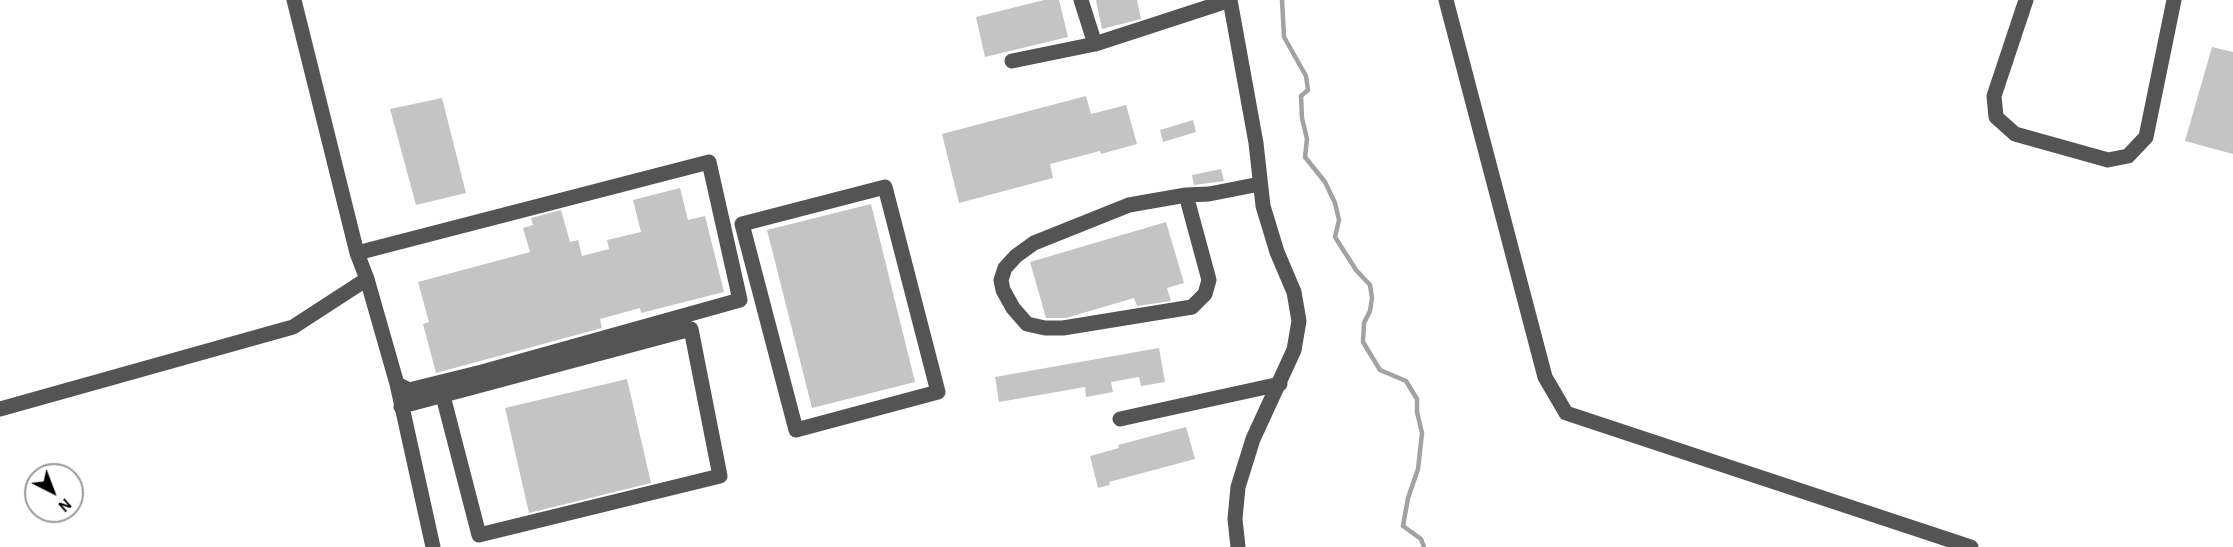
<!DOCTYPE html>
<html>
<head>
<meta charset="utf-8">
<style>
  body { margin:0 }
  #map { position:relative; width:2233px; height:547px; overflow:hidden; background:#fff; font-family:"Alegreya Sans",sans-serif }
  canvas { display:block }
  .north { position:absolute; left:24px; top:463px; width:60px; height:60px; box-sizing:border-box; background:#fff; border:2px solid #999; border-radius:50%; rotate:138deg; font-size:16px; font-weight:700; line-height:24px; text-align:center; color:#000 }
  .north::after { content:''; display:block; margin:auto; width:21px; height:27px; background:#000; clip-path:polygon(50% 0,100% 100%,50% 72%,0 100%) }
</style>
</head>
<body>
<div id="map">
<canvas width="2233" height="547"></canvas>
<div class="north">N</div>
</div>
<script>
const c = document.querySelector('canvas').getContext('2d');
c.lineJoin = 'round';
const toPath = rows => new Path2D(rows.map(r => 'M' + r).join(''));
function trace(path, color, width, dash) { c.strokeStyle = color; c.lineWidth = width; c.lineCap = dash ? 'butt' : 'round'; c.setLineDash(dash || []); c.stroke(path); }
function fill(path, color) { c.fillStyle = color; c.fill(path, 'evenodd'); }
trace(toPath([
  [1282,0,1284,37,1306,76,1308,90,1301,96,1302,118,1307,139,1305,157,1325,182,1335,203,1339,220,1335,237,1356,270,1370,285,1372,298,1370,311,1364,323,1363,342,1380,370,1406,381,1417,399,1417,412,1422,433,1418,469,1408,498,1403,526,1421,539,1424,547]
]), '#a2a2a2', 4.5);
fill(toPath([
  [1044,0,1059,0,1068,37,985,57,976,17],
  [1096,0,1137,0,1141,19,1102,29],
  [2212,47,2233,52,2233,154,2185,141],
  [1086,96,1091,114,1126,105,1137,144,1101,154,1100,151,1050,164,1053,178,959,203,942,134],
  [442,98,466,193,416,205,390,109],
  [1193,120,1196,132,1163,142,1160,130],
  [1221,169,1224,181,1194,185,1192,175],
  [680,188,688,220,705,216,724,292,641,313,640,308,600,319,602,328,436,373,423,324,429,322,418,282,530,252,523,228,533,225,531,218,561,210,570,242,578,240,582,256,609,249,607,240,641,232,633,200],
  [871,204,915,382,812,408,767,230],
  [1166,222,1184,283,1167,288,1171,301,1137,306,1134,298,1066,318,1046,318,1030,262],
  [1159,348,1165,382,1141,386,1139,377,1111,382,1113,392,1086,397,1085,387,999,402,995,377],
  [627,379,651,483,529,513,505,408],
  [1186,427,1195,459,1109,482,1110,485,1098,488,1090,456,1119,448,1118,445]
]), '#c4c4c4');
trace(toPath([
  [294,0,357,253,367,279,397,384,433,547],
  [1081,0,1095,44],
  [1446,0,1545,377,1566,413,1971,547],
  [2026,0,1994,96,1996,117,2015,134,2108,160,2128,156,2146,137,2174,0],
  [1012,61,1095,44,1230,0,1256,143,1263,206,1277,252,1294,292,1299,321,1294,350,1253,439,1238,487,1235,519,1238,547],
  [885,187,938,392,796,430,742,224,885,187],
  [1186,195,1209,280,1205,294,1192,307,1063,328,1045,328,1027,324,1013,308,1003,290,1001,280,1005,268,1016,256,1034,243,1129,205,1186,195,1209,194,1260,184],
  [357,253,709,162,740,300,482,372,409,390,397,384],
  [401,407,410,404,691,329,720,476,479,535,443,396],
  [0,409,293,327,367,279],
  [1120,419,1280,384]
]), '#545454', 15);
</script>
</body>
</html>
